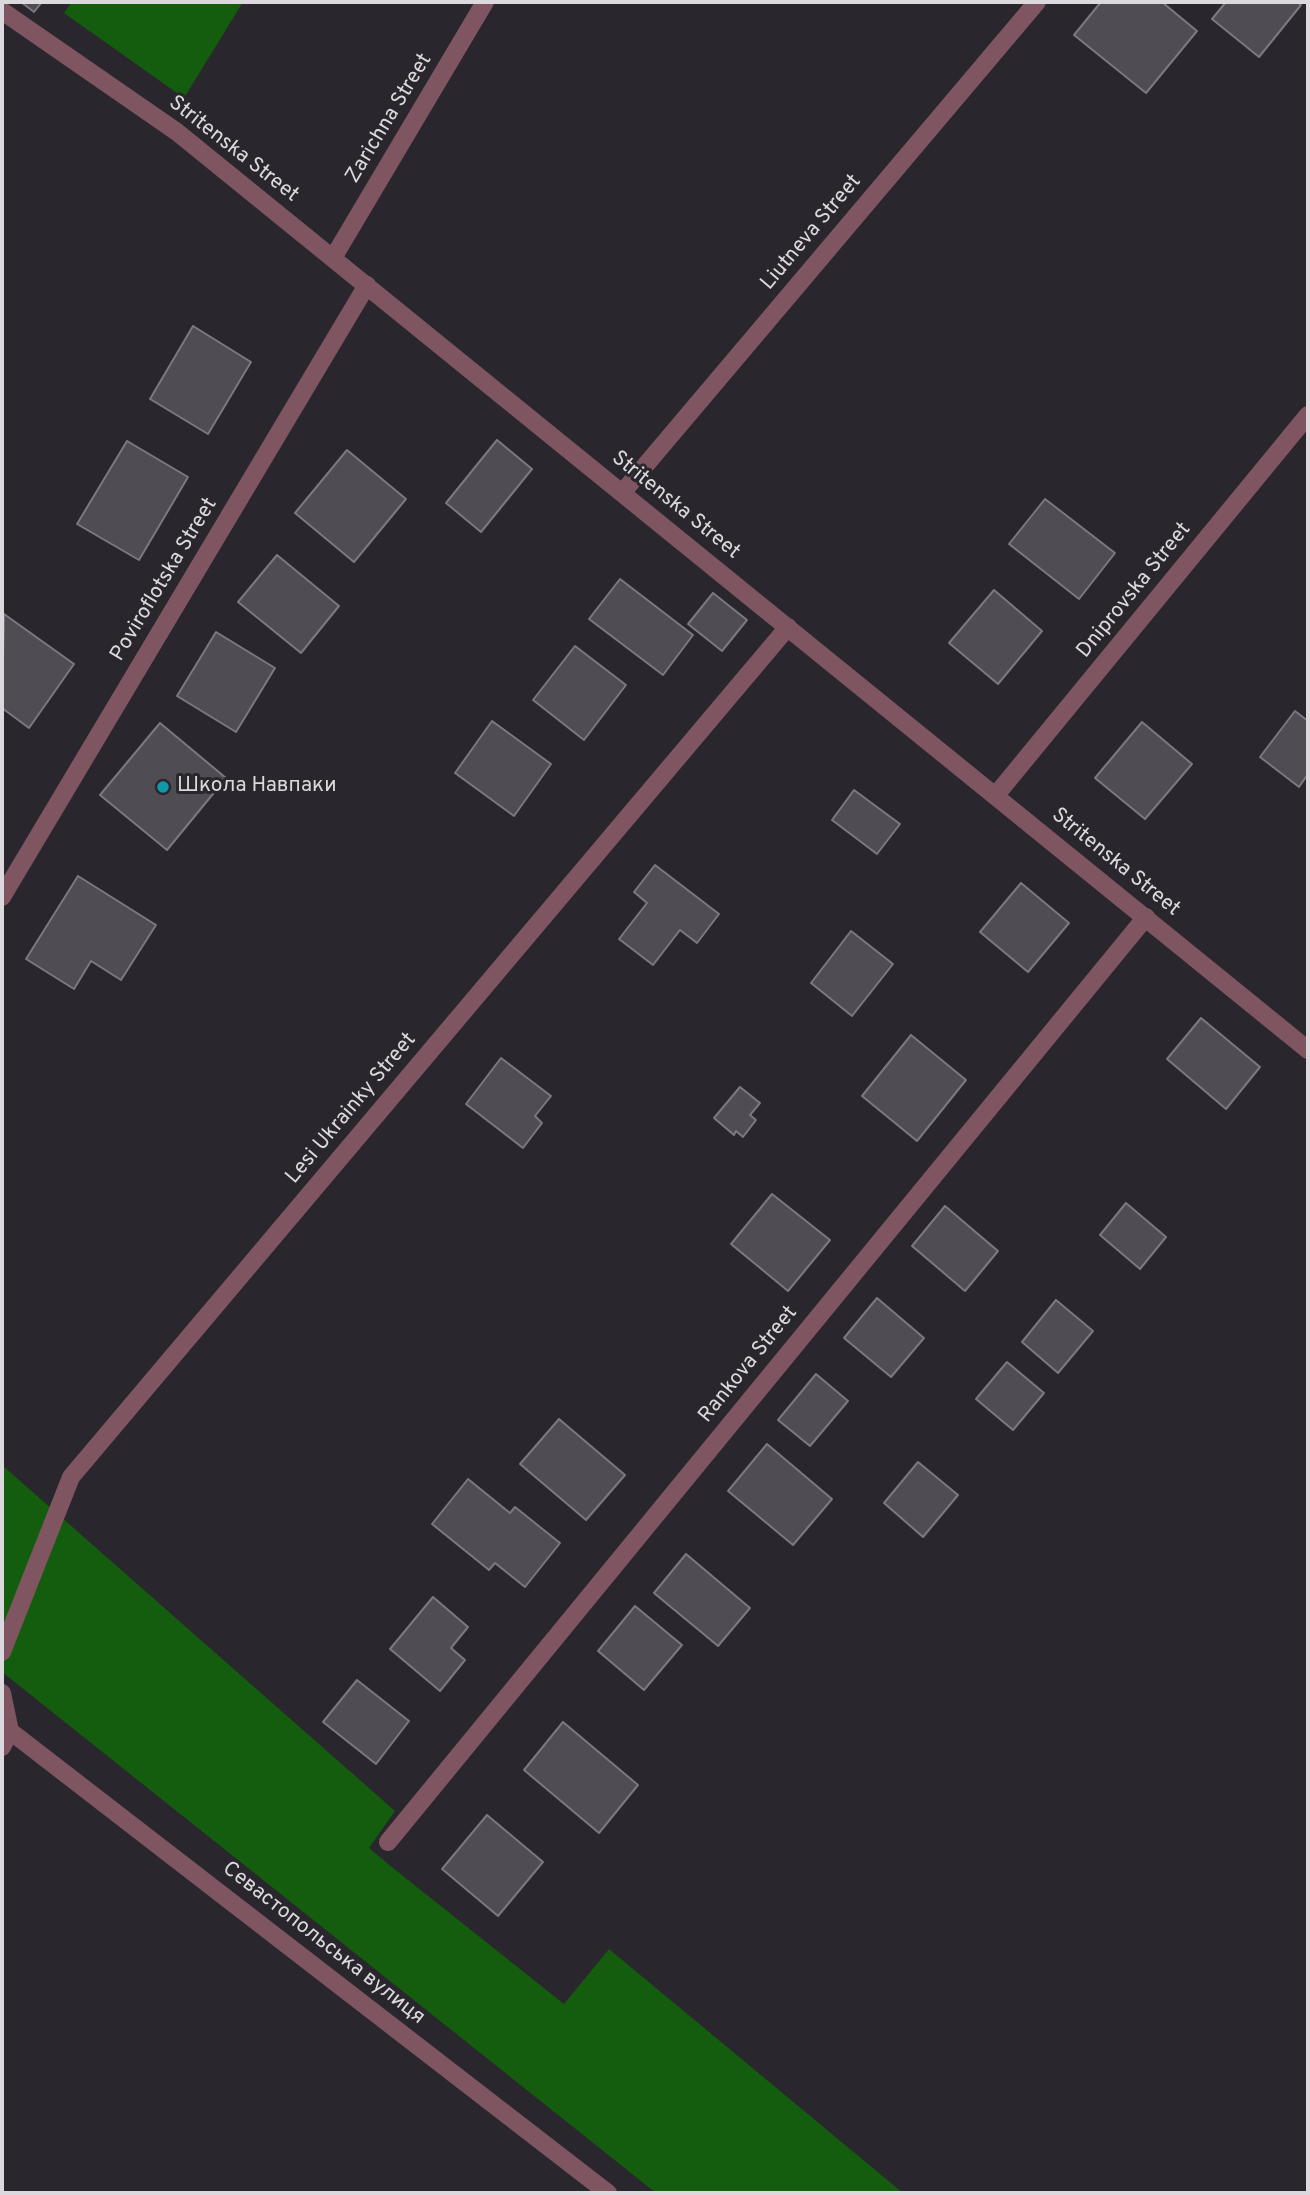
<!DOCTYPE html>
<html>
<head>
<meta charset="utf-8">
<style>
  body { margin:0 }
  #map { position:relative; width:1310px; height:2195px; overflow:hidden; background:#2a262d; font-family:Overpass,sans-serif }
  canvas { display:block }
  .frame { position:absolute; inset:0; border:4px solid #dcd9de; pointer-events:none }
</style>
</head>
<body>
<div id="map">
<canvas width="1310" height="2195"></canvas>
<div class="frame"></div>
</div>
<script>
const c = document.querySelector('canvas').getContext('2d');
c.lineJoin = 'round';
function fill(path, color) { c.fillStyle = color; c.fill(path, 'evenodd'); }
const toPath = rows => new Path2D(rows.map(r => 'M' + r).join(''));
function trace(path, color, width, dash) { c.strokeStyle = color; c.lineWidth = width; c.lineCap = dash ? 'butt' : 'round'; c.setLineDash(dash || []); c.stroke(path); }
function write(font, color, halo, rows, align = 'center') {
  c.font = font + ' Overpass,sans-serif'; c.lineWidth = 6; c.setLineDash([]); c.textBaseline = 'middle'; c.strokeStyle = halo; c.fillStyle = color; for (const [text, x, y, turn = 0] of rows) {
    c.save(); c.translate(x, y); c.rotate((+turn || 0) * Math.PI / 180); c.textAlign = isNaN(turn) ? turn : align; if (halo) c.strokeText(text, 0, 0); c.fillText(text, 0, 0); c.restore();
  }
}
fill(toPath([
  [72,2,243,2,184,98,64,13],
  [2,1465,395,1811,369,1848,393,1868,564,2004,609,1949,903,2193,656,2193,2,1672]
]), '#145c0e');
const building = toPath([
  [21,2,42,2,34,12,21,2],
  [1101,2,1162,2,1197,31,1146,93,1074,35,1101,2],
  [1226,2,1297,2,1301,5,1259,57,1212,19,1226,2],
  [193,326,251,362,208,434,150,399,193,326],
  [497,440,532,469,481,532,446,503,497,440],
  [127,441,188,477,139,560,77,524,127,441],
  [347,450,406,499,354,562,295,513,347,450],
  [1045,499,1115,553,1079,599,1009,544,1045,499],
  [277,555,339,606,301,653,238,602,277,555],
  [620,579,693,635,663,675,589,619,620,579],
  [994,590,1042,631,998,684,949,643,994,590],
  [713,593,747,620,722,651,688,624,713,593],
  [4,614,74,664,29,728,2,708,4,614],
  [216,632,275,668,236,732,177,696,216,632],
  [575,646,626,685,584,740,533,700,575,646],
  [1295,711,1308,721,1308,774,1299,787,1260,757,1295,711],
  [492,721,551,764,514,816,455,773,492,721],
  [1142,722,1192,764,1145,819,1095,778,1142,722],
  [160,723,226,778,167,850,100,795,160,723],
  [854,790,900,824,877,854,832,820,854,790],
  [655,865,719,914,697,943,680,930,653,965,619,939,647,903,634,892,655,865],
  [78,876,156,925,121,980,91,961,74,989,26,959,78,876],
  [1021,883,1069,923,1028,972,980,932,1021,883],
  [851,931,893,964,852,1016,811,983,851,931],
  [1201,1018,1260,1067,1226,1109,1167,1059,1201,1018],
  [911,1035,966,1080,917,1141,862,1096,911,1035],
  [501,1058,551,1096,535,1116,542,1123,523,1148,466,1104,501,1058],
  [740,1087,760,1103,750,1115,756,1120,743,1137,736,1131,734,1135,714,1118,740,1087],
  [772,1194,830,1240,788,1291,731,1244,772,1194],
  [1126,1203,1166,1237,1140,1269,1100,1235,1126,1203],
  [945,1206,998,1251,965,1291,912,1246,945,1206],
  [877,1298,924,1338,891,1377,844,1338,877,1298],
  [1056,1300,1093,1331,1058,1373,1022,1342,1056,1300],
  [1007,1362,1044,1393,1013,1430,976,1399,1007,1362],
  [816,1374,848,1401,810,1446,778,1420,816,1374],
  [559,1419,625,1475,586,1520,520,1464,559,1419],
  [767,1444,832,1499,793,1545,728,1491,767,1444],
  [918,1462,958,1495,923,1537,884,1503,918,1462],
  [468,1479,510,1513,515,1507,560,1543,525,1587,495,1563,489,1570,432,1524,468,1479],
  [686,1554,750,1608,718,1646,654,1593,686,1554],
  [433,1597,468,1627,451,1648,465,1660,440,1691,390,1649,433,1597],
  [635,1606,682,1645,644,1690,598,1651,635,1606],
  [357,1680,409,1721,376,1764,323,1722,357,1680],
  [563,1722,638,1785,599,1833,524,1770,563,1722],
  [487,1815,543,1862,498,1916,442,1869,487,1815]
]);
fill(building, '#504c54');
trace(building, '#7c7780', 2);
trace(toPath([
  [2,11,177,132,1308,1050],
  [333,258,485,2],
  [622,493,1037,2],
  [996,795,1308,415],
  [2,897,367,285],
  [2,1652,71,1477,788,627],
  [2,1693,10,1731],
  [10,1731,608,2193],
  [2,1747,10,1731],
  [388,1842,1146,917]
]), '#7f5561', 18);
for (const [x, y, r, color] of [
  [163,787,7,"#0f9aa8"]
]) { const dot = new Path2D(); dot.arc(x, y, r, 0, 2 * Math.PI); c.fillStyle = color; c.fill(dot); trace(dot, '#2a262d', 2.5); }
write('21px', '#dcd9de', '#2a262d', [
  ["Zarichna Street",390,119,-59],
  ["Stritenska Street",233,150,38],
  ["Liutneva Street",812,233,-50],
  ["Stritenska Street",675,506,39],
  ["Poviroflotska Street",165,580,-59],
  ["Dniprovska Street",1135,591,-51],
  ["Stritenska Street",1115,863,39],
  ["Lesi Ukrainky Street",352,1109,-50],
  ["Rankova Street",749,1365,-51],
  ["Севастопольська вулиця",323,1944,38]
]);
write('21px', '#dcd9de', '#2a262d', [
  ["Школа Навпаки",177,787]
], 'left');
</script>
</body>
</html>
